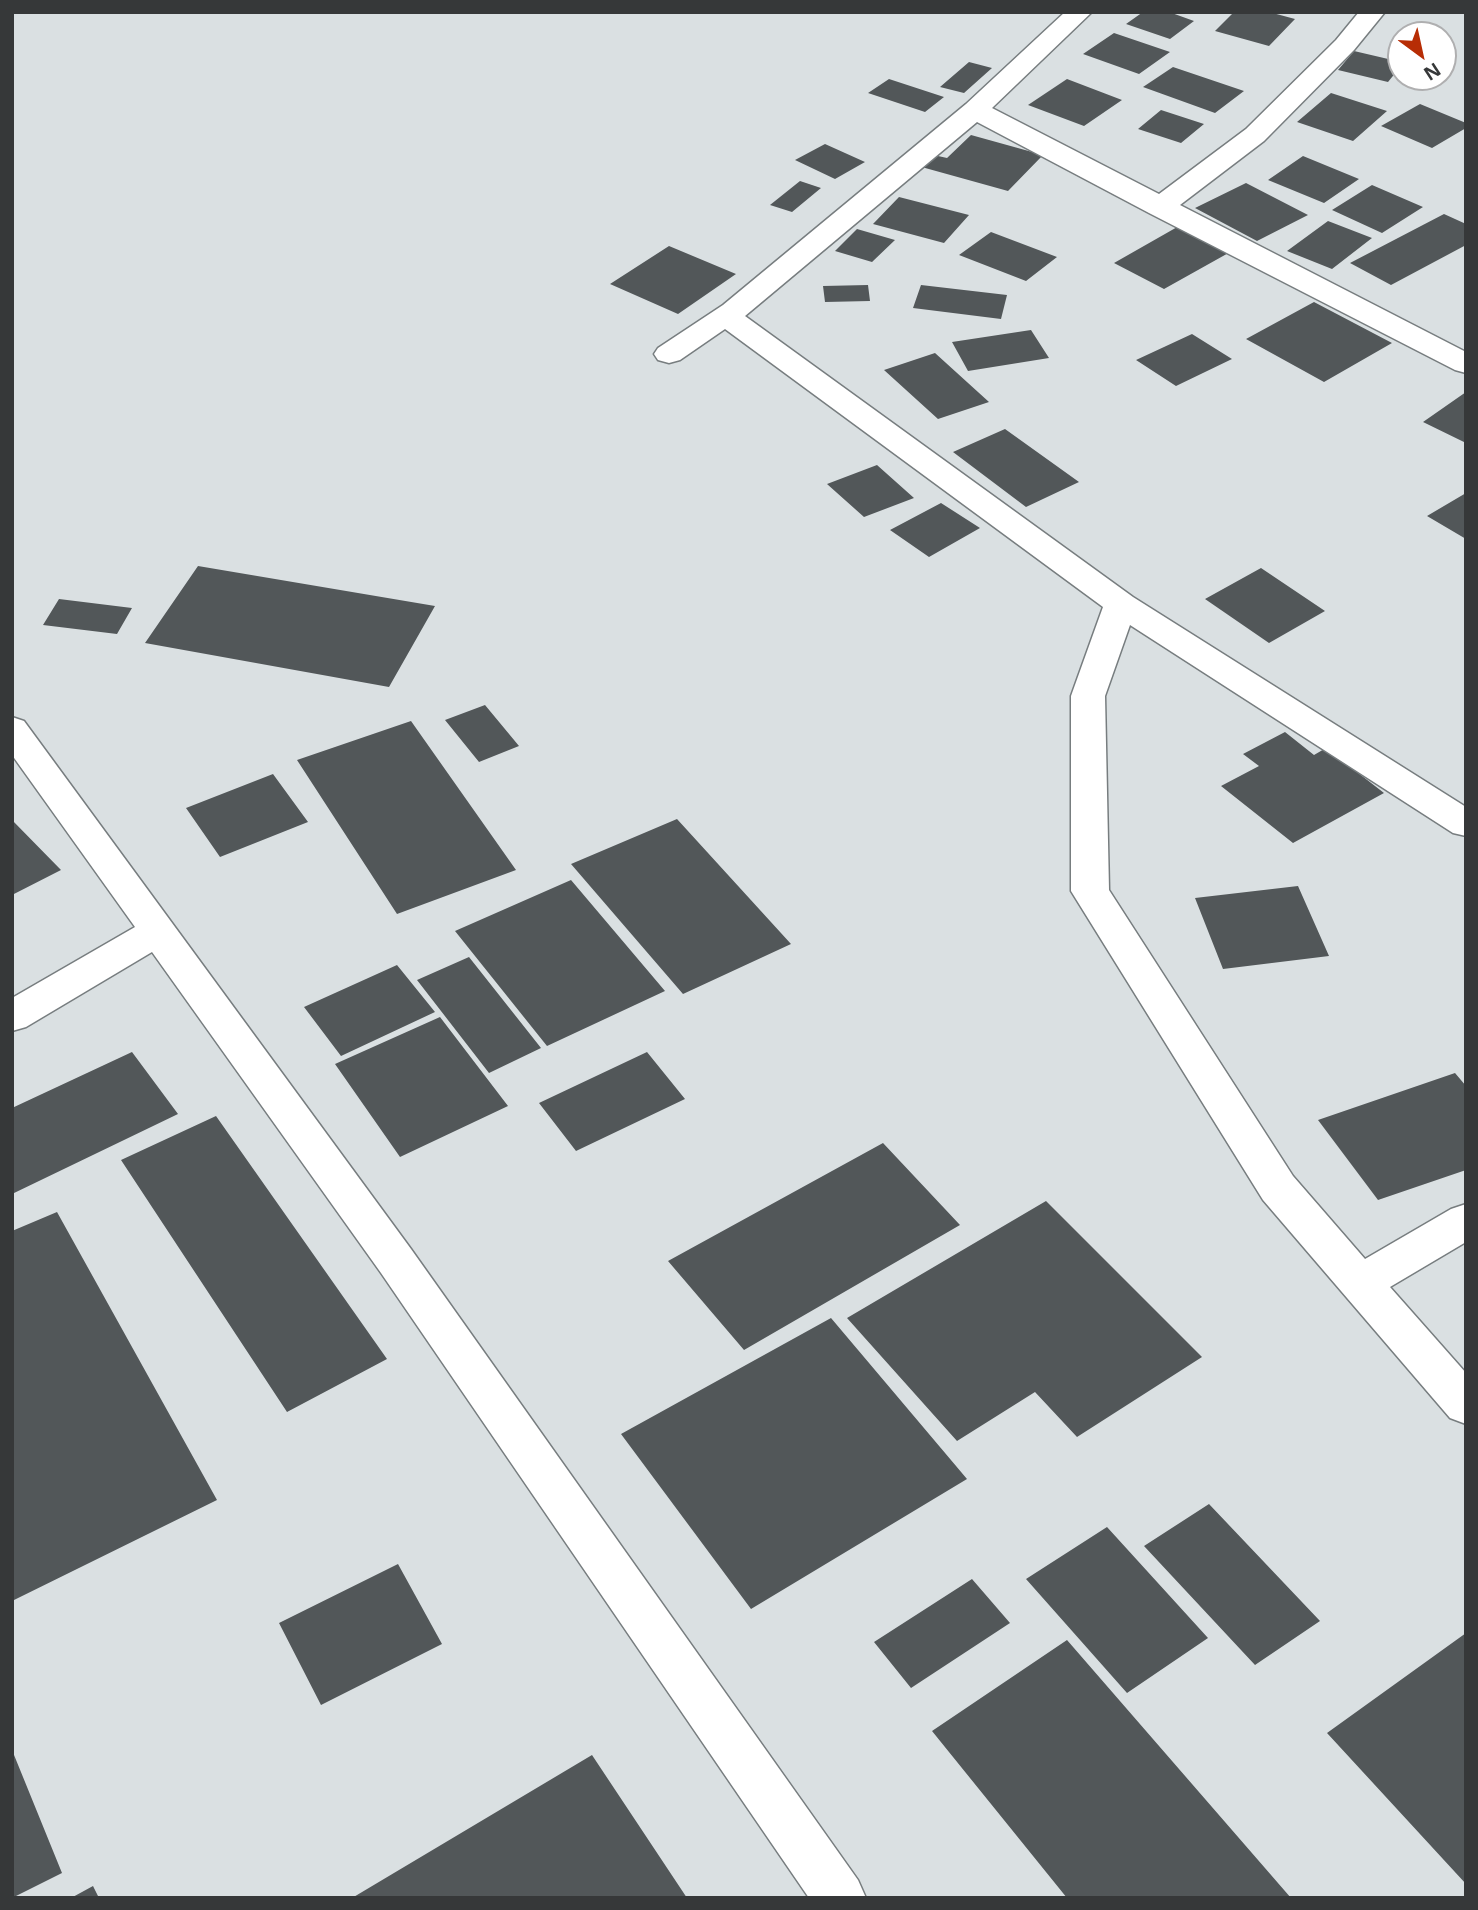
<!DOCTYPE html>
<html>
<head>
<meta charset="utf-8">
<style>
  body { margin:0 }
  #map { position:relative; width:1478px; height:1910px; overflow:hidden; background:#dae0e2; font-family:"Open Sans",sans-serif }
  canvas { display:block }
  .frame { position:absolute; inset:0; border:14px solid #363839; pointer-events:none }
  .north { position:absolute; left:1387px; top:21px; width:70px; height:70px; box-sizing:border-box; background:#fff; border:2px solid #afafb0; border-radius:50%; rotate:147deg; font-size:19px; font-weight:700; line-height:28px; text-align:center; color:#363839 }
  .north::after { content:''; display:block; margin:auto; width:24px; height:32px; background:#b72d05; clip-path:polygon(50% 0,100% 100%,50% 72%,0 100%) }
</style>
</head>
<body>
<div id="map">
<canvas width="1478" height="1910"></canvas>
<div class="frame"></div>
<div class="north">N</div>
</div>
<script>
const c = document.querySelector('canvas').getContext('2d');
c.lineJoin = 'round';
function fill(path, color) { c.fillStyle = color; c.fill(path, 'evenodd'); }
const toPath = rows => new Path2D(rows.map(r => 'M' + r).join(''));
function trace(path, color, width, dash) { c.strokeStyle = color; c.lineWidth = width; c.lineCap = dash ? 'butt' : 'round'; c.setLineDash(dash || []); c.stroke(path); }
fill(toPath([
  [1143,12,1169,12,1194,21,1170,39,1126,24],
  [1234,12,1269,12,1295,19,1269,46,1215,31],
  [1114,33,1170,52,1139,74,1083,54],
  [1354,51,1401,62,1401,66,1388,82,1338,70],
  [969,62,992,68,964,93,940,87],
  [1173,67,1244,91,1215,113,1143,87],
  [889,79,944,97,925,112,868,93],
  [1067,79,1122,100,1084,126,1028,105],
  [1331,93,1387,111,1353,141,1297,122],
  [1420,104,1466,123,1466,128,1432,148,1381,126],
  [1161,110,1204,124,1181,143,1138,129],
  [971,135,1043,155,1008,191,918,166,929,154,947,158],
  [825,144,865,162,835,179,795,160],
  [1303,156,1359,179,1324,203,1268,180],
  [800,181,821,188,792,212,770,205],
  [1246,183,1308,215,1257,241,1195,208],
  [1372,185,1423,207,1382,233,1332,210],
  [899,197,969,215,944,243,873,224],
  [1444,214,1466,224,1466,245,1391,285,1350,263],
  [1328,221,1372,238,1332,269,1287,251],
  [1179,226,1232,251,1164,289,1114,263],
  [857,229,895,240,872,262,835,251],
  [991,232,1057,257,1026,281,959,255],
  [669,246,736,274,678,314,610,284],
  [868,285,870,301,825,302,823,286],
  [921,285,1007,295,1001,319,913,308],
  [1314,302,1392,343,1324,382,1246,339],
  [1031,330,1049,358,968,371,952,342],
  [1192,334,1232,359,1176,386,1136,360],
  [935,353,989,402,938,419,884,370],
  [1466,392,1466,443,1423,422],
  [1005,429,1079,482,1026,507,953,452],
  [877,465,914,498,864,517,827,484],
  [1466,493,1466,539,1427,516],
  [941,503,980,528,929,557,890,530],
  [198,566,435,606,389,687,145,643],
  [1261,568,1325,611,1269,643,1205,599],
  [59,599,132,608,117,634,43,625],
  [485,705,519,746,479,762,445,720],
  [411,721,516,870,397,914,297,760],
  [1285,732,1314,755,1326,748,1384,793,1293,843,1221,786,1259,766,1243,754],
  [273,774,308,822,220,857,186,808],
  [677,819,791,944,683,994,571,864],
  [12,820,61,870,12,895],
  [571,880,665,991,547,1046,455,931],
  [1298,886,1329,956,1223,969,1195,898],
  [469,957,541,1048,489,1073,417,980],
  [397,965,435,1012,341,1056,304,1007],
  [440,1017,508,1106,400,1157,335,1064],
  [132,1052,178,1114,12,1194,12,1108],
  [647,1052,685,1099,576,1151,539,1103],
  [1455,1073,1466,1086,1466,1170,1378,1200,1318,1120],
  [216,1116,387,1359,287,1412,121,1160],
  [883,1143,960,1225,744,1350,668,1261],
  [1046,1201,1202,1357,1077,1437,1035,1392,957,1441,847,1318],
  [57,1212,217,1500,12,1601,12,1231],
  [831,1318,967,1479,751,1609,621,1434],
  [1209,1504,1320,1621,1255,1665,1144,1546],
  [1107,1527,1208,1638,1127,1693,1026,1579],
  [398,1564,442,1644,321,1705,279,1623],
  [972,1579,1010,1623,911,1688,874,1642],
  [1466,1633,1466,1884,1327,1733],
  [1067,1640,1291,1898,1067,1898,932,1731],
  [12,1750,62,1873,12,1898],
  [592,1755,687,1898,352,1898],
  [93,1886,99,1898,71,1898]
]), '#525759');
const minor = toPath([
  [1065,12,1092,12,992,108,1159,194,1246,129,1336,40,1359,12,1385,12,1354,50,1264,141,1180,205,1466,352,1466,373,1455,370,1149,213,977,122,745,316,1133,597,1466,807,1466,836,1453,833,1130,625,1105,696,1109,890,1293,1176,1365,1259,1451,1209,1466,1204,1466,1242,1390,1287,1466,1373,1466,1424,1450,1418,1263,1200,1071,891,1071,696,1103,607,725,329,680,360,669,363,658,360,654,354,658,348,723,305,966,104,1065,12],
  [12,717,24,721,411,1249,858,1880,866,1898,809,1898,381,1273,152,952,26,1027,12,1031,12,998,135,927,12,755,12,717]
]);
trace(minor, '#777d7f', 3);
fill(minor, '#fff');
</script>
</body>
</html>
